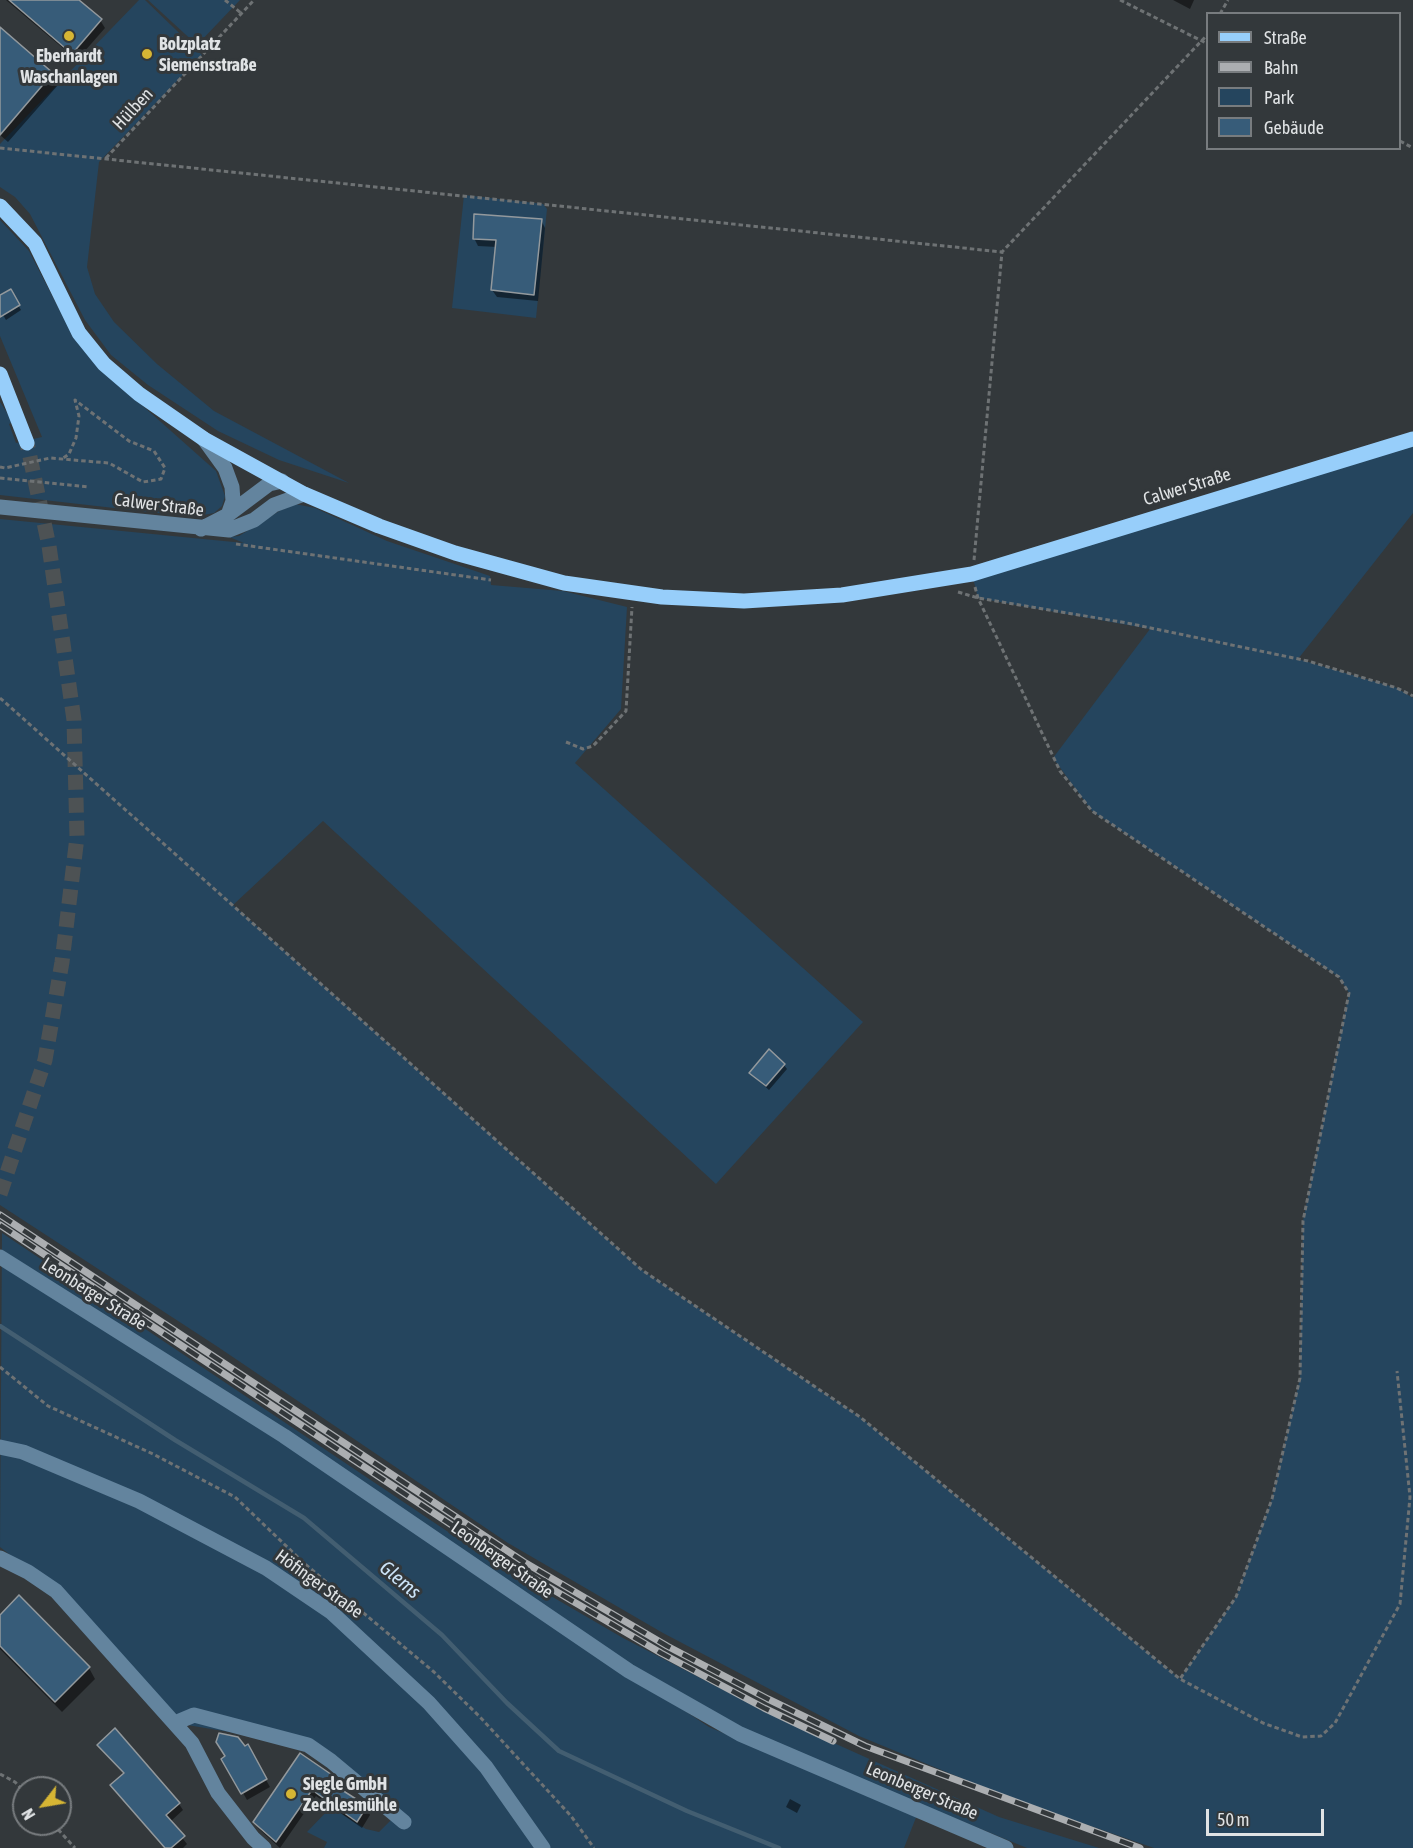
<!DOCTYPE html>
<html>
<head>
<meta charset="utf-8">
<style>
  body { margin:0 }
  #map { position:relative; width:1413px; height:1848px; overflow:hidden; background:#33383b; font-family:"Asap Condensed",sans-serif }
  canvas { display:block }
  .legend { position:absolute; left:1206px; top:12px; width:195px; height:138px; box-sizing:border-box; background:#33383b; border:2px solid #787c7f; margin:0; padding:8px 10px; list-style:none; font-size:18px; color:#e0e3e5 }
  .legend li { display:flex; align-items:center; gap:12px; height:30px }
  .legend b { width:30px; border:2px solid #787c7f }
  .north { position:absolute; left:12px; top:1776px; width:60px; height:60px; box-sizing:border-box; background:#33383b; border:2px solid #787c7f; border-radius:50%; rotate:239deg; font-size:16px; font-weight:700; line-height:24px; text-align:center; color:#e0e3e5 }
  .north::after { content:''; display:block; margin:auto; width:21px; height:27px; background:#d6b534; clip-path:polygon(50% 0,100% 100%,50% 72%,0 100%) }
  .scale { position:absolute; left:1206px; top:1809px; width:118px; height:27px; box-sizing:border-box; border:3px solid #e0e3e5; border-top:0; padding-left:8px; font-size:18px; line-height:21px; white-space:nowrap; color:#e0e3e5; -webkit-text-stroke:4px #33383b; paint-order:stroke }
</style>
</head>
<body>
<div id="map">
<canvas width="1413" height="1848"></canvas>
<ul class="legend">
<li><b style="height:8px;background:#97cefa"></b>Straße</li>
<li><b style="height:8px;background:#abaeb1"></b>Bahn</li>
<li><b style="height:16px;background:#25455e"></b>Park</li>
<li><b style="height:16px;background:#375c79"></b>Gebäude</li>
</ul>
<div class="north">N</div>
<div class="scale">50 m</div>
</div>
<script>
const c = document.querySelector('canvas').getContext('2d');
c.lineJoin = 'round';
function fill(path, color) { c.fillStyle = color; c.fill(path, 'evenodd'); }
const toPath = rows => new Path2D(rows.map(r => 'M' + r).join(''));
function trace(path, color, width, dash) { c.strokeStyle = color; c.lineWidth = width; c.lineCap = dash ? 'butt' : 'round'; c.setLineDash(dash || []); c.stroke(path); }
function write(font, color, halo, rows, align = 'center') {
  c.font = font + ' "Asap Condensed",sans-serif'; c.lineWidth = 6; c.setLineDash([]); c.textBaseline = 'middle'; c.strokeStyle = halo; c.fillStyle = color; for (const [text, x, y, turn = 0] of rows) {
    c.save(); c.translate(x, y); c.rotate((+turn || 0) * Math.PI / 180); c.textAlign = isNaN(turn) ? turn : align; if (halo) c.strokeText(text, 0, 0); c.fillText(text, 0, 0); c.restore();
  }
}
fill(toPath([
  [139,0,145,0,202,55,99,162,87,267,95,294,114,322,157,364,214,411,349,483,279,460,218,431,148,385,111,355,85,320,30,214,15,197,0,187,0,144],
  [148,0,240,0,197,45],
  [464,195,543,204,547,209,536,318,452,308],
  [0,220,29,251,60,311,135,399,216,471,225,496,222,506,214,513,193,517,0,495,0,402,13,422,9,424,16,443,42,437,0,336],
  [1413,439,1413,513,1298,659,1397,688,1413,698,1413,1848,1154,1848,1007,1797,859,1736,663,1633,508,1543,218,1347,0,1205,0,519,244,543,229,537,239,536,281,510,295,504,315,508,387,541,490,576,491,585,563,591,627,607,621,709,575,763,863,1022,716,1184,323,821,233,905,642,1270,860,1417,1180,1679,1236,1597,1272,1499,1300,1378,1303,1221,1349,993,1339,977,1092,811,1053,758,1150,629,978,598,972,574],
  [2,1233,496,1564,623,1638,778,1718,999,1817,1099,1848,1027,1848,743,1731,519,1600,709,1727,917,1815,904,1848,324,1848,327,1842,307,1832,331,1807,366,1829,379,1832,392,1819,308,1745,175,1723,56,1591,0,1547]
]), '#25455e');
fill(toPath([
  [6,0,77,0,100,20,105,28,77,60],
  [1173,0,1194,0,1190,9],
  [0,29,52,74,58,85,8,142,0,135],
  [541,220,545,228,538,301,497,297,492,290,497,247,478,246,474,238],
  [10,291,21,310,6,320,0,310,0,296],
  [784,1065,787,1069,769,1090,750,1073],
  [19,1598,89,1668,95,1679,62,1712,0,1649,0,1617],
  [99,1745,179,1804,183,1810,170,1822,187,1844,183,1848,165,1848,116,1792,112,1785,124,1774],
  [247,1746,270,1787,247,1800,224,1759],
  [300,1755,334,1778,338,1786,336,1788,366,1807,370,1815,362,1828,316,1796,280,1848,259,1829,254,1822],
  [790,1799,801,1805,797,1813,786,1807]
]), '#0007');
trace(toPath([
  [0,1326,175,1440,304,1518,442,1635,507,1703,559,1751,687,1811,779,1848]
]), '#435e71', 4.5);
const building = toPath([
  [9,0,79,0,102,19,72,54,9,0],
  [0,27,53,73,0,135,0,27],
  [474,214,542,219,534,295,491,290,496,240,473,239,474,214],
  [11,289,20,305,0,317,0,295,11,289],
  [769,1049,785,1064,766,1086,749,1073,769,1049],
  [19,1595,90,1667,55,1702,0,1646,0,1615,19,1595],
  [115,1728,180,1803,166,1815,185,1836,171,1848,165,1848,110,1785,124,1773,97,1745,115,1728],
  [219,1733,238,1737,245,1746,248,1744,267,1779,241,1794,221,1759,225,1756,216,1742,219,1733],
  [300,1753,335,1777,331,1783,367,1806,357,1822,312,1790,276,1842,253,1822,300,1753]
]);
fill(building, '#375c79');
trace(building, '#93999d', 1.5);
trace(toPath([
  [0,1194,45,1060,62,962,77,837,74,720,49,546,27,443]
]), '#4d5254', 15, [15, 8]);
trace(toPath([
  [225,0,241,13],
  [1120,0,1208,44],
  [1220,14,1228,0],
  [1400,141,1413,148],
  [0,148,1002,252],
  [106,158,254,0],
  [0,467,5,468,50,458,109,463,143,482,161,479,165,468,154,451,129,441,75,400,79,416,76,438,69,454,62,459],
  [0,478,89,487],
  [236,544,491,580],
  [974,560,1002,252,1208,34],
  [975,587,978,598,1060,771,1092,811,1339,977,1349,993,1303,1221,1300,1378,1272,1499,1236,1597,1180,1679],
  [958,592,978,598,1127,623,1308,661,1397,688,1413,696],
  [0,698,642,1270,860,1417,1180,1679,1263,1723,1302,1737,1321,1736,1335,1723,1400,1604,1410,1497,1397,1371],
  [566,742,583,749,593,746,626,711,632,607],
  [0,1367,48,1406,153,1454,235,1497,305,1564,434,1672,480,1717,571,1816,594,1848],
  [0,1774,15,1782,24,1792],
  [53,1824,75,1848]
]), '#6e7274', 3, [4.5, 3]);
trace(toPath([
  [0,507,229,530,254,520,274,505,304,494],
  [229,514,269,484,282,481],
  [201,529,228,515,233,501,232,487,225,468,204,439],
  [0,1257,284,1436,629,1671,740,1734,1006,1848],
  [0,1447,23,1452,139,1501,266,1568,331,1612,429,1703,486,1767,543,1848],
  [0,1558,28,1572,56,1591,192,1743,218,1793,253,1838,264,1848],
  [175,1723,194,1715,308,1745,331,1761,404,1822]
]), '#63849e', 15);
trace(toPath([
  [0,206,35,243,79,333,104,364,139,394,204,439,304,494,379,526,455,553,564,583,662,597,744,601,842,595,972,574,1413,439],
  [0,374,27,443]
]), '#97cefa', 15);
const rail = toPath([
  [0,1215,524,1562,667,1646,768,1699,865,1746,1140,1848],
  [0,1225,518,1569,661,1653,764,1708,833,1741]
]);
trace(rail, '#abaeb1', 7);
trace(rail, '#33383b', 4.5, [14]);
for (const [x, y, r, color] of [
  [69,36,6,"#d6b534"],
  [147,54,6,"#d6b534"],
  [291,1794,6,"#d6b534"]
]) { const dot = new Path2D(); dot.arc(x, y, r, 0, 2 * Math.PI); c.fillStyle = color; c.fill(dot); trace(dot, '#33383b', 2); }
write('bold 18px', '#e0e3e5', '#33383b', [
  ["Bolzplatz",159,44],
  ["Siemensstraße",159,65],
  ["Eberhardt",69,56,"center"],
  ["Waschanlagen",69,77,"center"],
  ["Siegle GmbH",303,1784],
  ["Zechlesmühle",303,1805]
], 'left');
write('18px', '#e0e3e5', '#33383b', [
  ["Hülben",133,109,-47],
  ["Calwer Straße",1187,487,-17],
  ["Calwer Straße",159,505,7],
  ["Leonberger Straße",94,1294,32],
  ["Leonberger Straße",502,1560,35],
  ["Höfinger Straße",319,1584,36],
  ["Leonberger Straße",922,1791,23]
]);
write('italic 20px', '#cbe3f7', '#33383b', [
  ["Glems",400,1580,40]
]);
</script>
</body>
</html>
